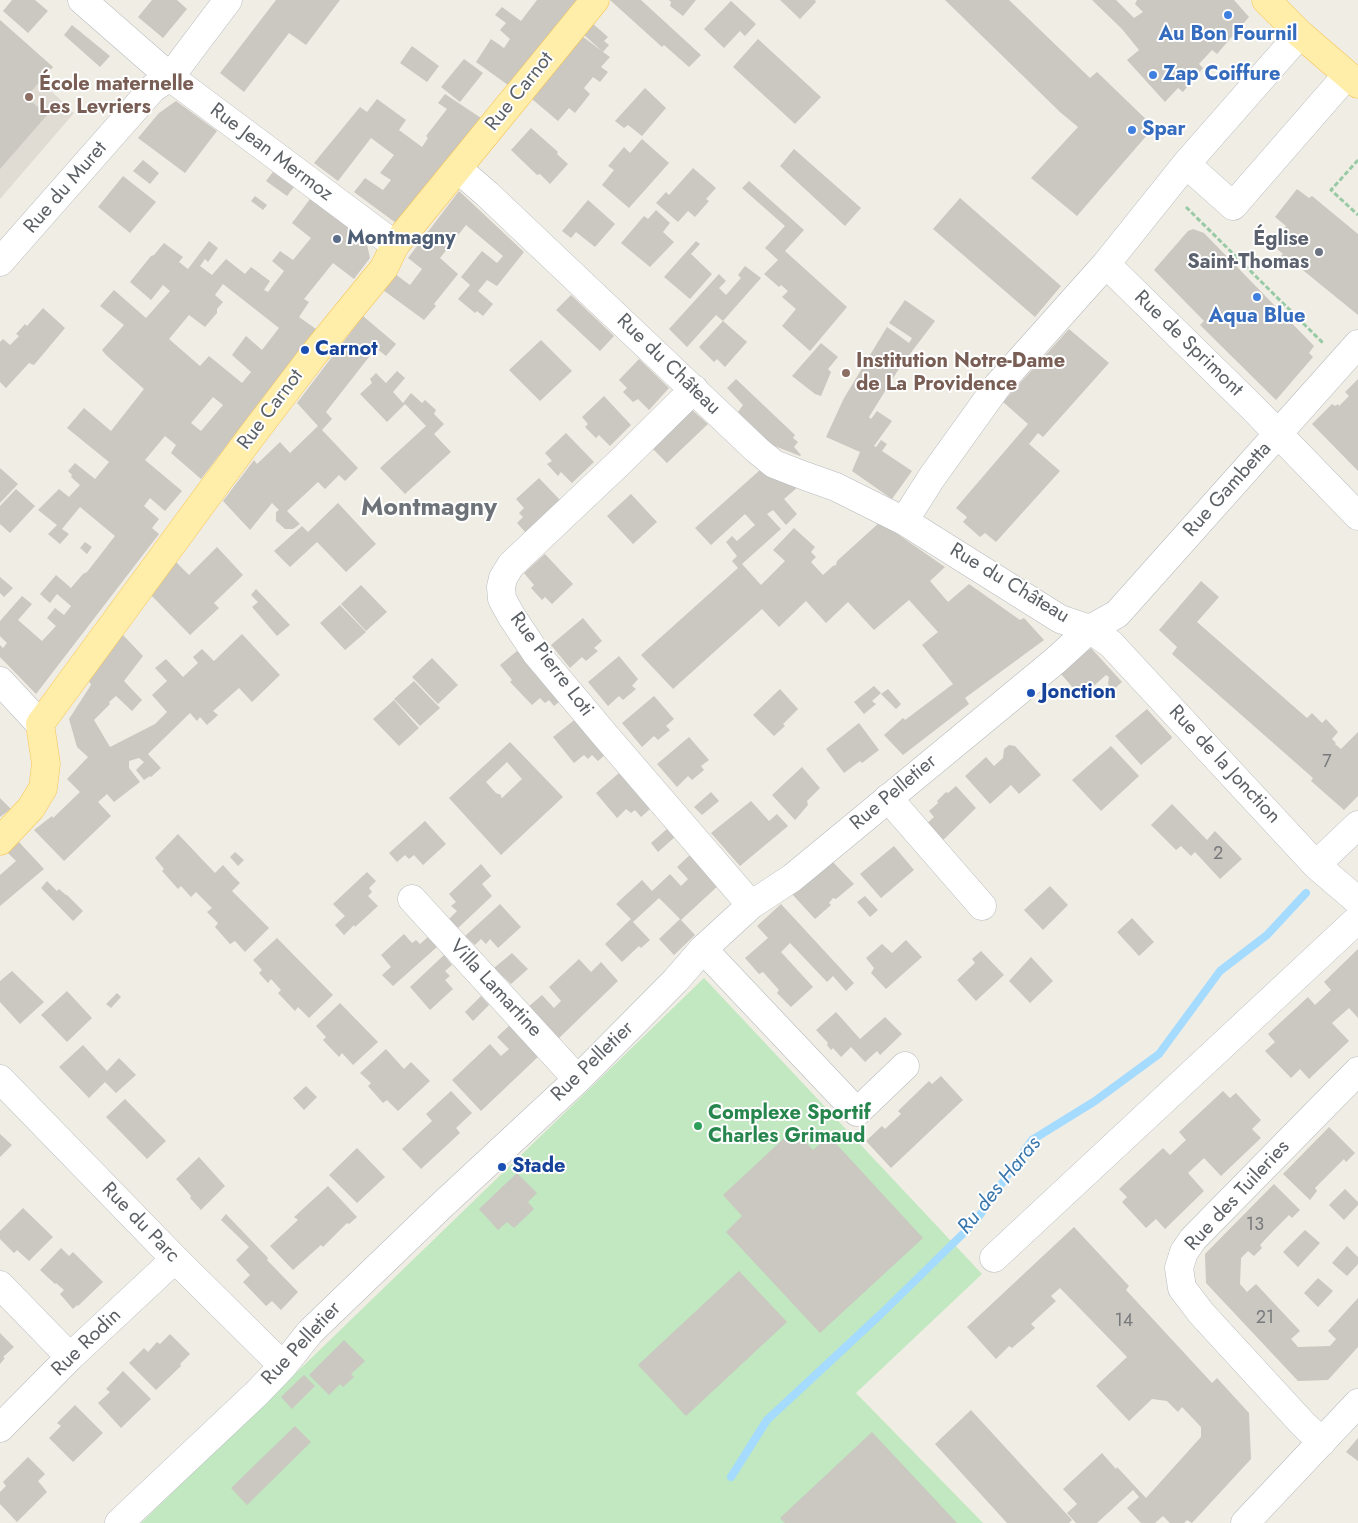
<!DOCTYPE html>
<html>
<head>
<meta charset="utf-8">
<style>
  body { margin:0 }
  canvas { display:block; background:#f0ede4 }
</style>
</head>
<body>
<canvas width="1358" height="1523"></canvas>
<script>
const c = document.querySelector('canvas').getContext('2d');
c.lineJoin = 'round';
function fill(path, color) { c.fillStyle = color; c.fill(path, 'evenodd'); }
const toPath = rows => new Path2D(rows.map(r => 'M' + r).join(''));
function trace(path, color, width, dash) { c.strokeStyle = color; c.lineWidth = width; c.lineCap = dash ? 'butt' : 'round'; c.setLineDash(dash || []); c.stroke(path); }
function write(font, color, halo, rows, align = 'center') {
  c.font = font + ' Jost,sans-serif'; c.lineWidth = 4; c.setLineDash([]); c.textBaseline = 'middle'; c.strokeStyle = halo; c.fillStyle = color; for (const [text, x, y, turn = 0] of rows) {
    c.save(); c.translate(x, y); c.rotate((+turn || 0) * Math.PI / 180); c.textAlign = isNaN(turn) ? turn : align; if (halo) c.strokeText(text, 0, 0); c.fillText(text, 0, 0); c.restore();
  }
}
fill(toPath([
  [0,20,53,67,41,81,74,113,0,199]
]), '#e0dcd3');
fill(toPath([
  [704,978,982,1274,856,1393,983,1523,141,1523]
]), '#c1e8c0');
trace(toPath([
  [731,1477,767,1420,881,1314,975,1222,1032,1140,1095,1101,1159,1054,1220,971,1267,935,1306,893]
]), '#a5dbff', 8);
fill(toPath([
  [12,0,35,0,48,11,28,33,3,11],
  [152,0,177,0,187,9,163,38,138,17],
  [276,0,340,0,306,45,289,33,244,92,220,73],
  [537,0,578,0,508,85,476,62,491,39,504,48,510,39,500,30,506,23,495,15,502,7,521,21],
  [610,0,641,0,701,55,689,67,664,45,662,47],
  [669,0,696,0,683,16,670,6,671,2],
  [780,0,815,0,816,2,800,19],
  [945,0,1009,0,1090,78,1097,72,1154,127,1077,216,1031,178,1078,127,1060,112],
  [1092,0,1116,0,1134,18,1143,12,1135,4,1137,0,1234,0,1249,17,1217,54,1212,50,1199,64,1203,68,1183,92,1178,88,1165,102,1127,60,1139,50,1122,29],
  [731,1,756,24,745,36,740,31,724,48,704,29],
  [0,20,53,67,26,97,47,115,0,169],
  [592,23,608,37,604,41,609,45,603,52,610,57,601,67,608,72,600,82,593,77,584,88,590,94,575,113,569,108,558,121,532,99,582,36,603,52,583,34],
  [72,25,110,56,100,67,64,35],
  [758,39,821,97,795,124,733,67],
  [412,46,439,66,427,82,400,63],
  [464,59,483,73,460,102,441,87],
  [645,88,666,108,642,136,628,125,624,128,615,121],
  [445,94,481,118,396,223,354,192,365,178,383,190,391,180,380,173,394,155,371,138,338,181,314,163,360,107,367,112,377,99,406,120,399,130,422,147,428,138,426,136,447,109,438,103],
  [176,101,217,131,185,173,138,138,159,113],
  [531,128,558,152,557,154,568,164,550,184,540,174,537,175,511,150],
  [642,139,669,163,629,208,602,185,614,170,608,166,624,147,630,153],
  [794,149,861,208,845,226,780,166],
  [143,160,159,173,150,184,133,171],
  [693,168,716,188,706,199,709,201,695,217,688,211,678,222,656,203,666,192,669,195],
  [273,172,294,187,287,196,266,181],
  [123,176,156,202,130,233,98,207],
  [749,181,804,230,785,251,847,307,810,351,782,326,796,309,782,297,788,291,781,285,779,287,764,274,778,260,765,248,785,226,742,188],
  [1297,189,1309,198,1312,196,1358,234,1358,315,1288,258,1285,260,1281,256,1283,254,1276,248,1273,250,1270,248,1272,246,1270,242,1273,239,1274,240,1279,234,1277,231,1279,229,1283,231,1286,226,1275,217],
  [459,191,524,252,497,286,487,280,478,291,493,304,483,316,477,311,475,313,458,299,470,285,461,277,482,251,497,263,503,256,466,225,440,258,458,274,434,304,436,306,424,320,383,290,395,274,410,285,422,269,408,258],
  [255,196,267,205,263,210,251,201],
  [960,198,1061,286,1035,317,933,229],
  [310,199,366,240,370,258,354,279,333,263,304,299,309,302,299,317,316,329,201,479,171,453,176,445,165,436,145,460,182,491,165,511,150,498,144,506,159,519,152,528,159,534,36,694,0,657,0,645,3,648,7,643,0,636,0,621,22,596,32,604,18,620,42,641,56,626,47,618,55,608,64,615,71,606,57,594,50,603,40,594,56,575,71,588,83,574,87,572,115,536,80,507,62,529,69,534,60,544,48,534,57,525,38,510,59,489,69,497,80,485,71,477,72,475,68,471,75,463,95,479,109,462,67,428,84,408,111,431,144,389,106,355,102,350,124,325,100,306,114,290,146,318,170,291,163,285,151,300,130,282,151,256,154,255,164,243,183,257,179,262,188,269,209,241,218,248,208,262,205,259,200,266,212,275,226,259,245,274,251,267,270,281,264,290,268,292,284,271,272,261,277,255,280,251,293,260,311,238,292,223],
  [223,284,279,328,262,350,246,336,232,355,251,372,242,383,209,356,200,366,169,339,189,315,205,327,217,313,217,309,223,302,215,295],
  [213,397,223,405,201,431,191,423],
  [588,200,615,224,595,247,576,232,571,238,562,231],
  [656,210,670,223,663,232,674,242,650,267,621,243,644,216,648,219],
  [1193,229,1204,233,1314,346,1309,353,1313,357,1276,400,1200,325,1204,321,1154,270,1188,231],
  [696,241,700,244,691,254,712,274,690,299,664,277],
  [745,266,761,278,723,321,716,315,687,347,669,329,719,274,726,281,719,288,726,295,741,278,738,275],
  [571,295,614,336,600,351,556,310],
  [905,300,935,321,900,367,869,417,871,419,877,411,892,421,874,446,876,447,881,440,887,444,882,451,912,471,892,499,852,471,860,452,826,437,844,398,887,327,909,343,912,338,889,323],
  [43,308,65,328,34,365,29,363,6,388,0,382,0,342,3,339,10,345,19,336,16,334,25,324,27,326],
  [363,316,396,344,386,356,376,348,326,412,332,419,322,430,358,468,345,481,339,475,325,489,318,482,287,511,300,524,293,529,285,529,276,521,276,512,279,510,272,503,250,530,223,501,254,460,257,464,280,442,290,453,318,426,297,403],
  [723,321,747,342,725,367,717,359,714,362,699,347],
  [1069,329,1109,363,1043,437,1038,433,1029,444,1060,471,996,542,985,533,980,537,963,522,967,517,956,508,1028,424,1003,402],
  [541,340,572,371,540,401,509,370],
  [821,343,838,357,828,369,831,372,821,396,815,394,792,376],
  [639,359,669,388,649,410,638,399,633,402,623,392,627,388,619,380],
  [397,371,405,378,393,392,403,403,411,393,422,403,425,400,436,410,434,414,444,424,434,434,451,452,405,494,380,468,426,426,405,404,387,422,360,394,372,383,370,379,376,373,386,383],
  [736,379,795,435,793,438,798,442,794,447,801,455,800,456,772,445,738,412,743,405,727,388],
  [1358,379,1358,471,1312,424,1332,404,1335,406,1338,404,1339,406,1349,396,1345,392],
  [604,396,631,425,610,446,599,435,596,438,585,427,588,424,582,417],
  [692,410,708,424,667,463,652,448],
  [566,433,594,462,572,483,561,472,558,476,547,464,552,461,545,453],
  [0,468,18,484,0,503],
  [760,470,799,486,784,499,797,514,786,525,773,510,767,514,781,529,742,564,761,585,785,561,773,550,794,528,815,547,811,552,816,557,811,562,823,575,833,566,836,565,837,561,880,522,896,529,896,533,945,567,930,581,948,602,969,584,1020,620,1024,618,1044,640,965,698,969,704,903,755,884,735,903,718,905,720,953,684,922,645,938,632,909,600,874,630,848,602,826,623,806,601,779,627,762,609,673,689,641,655,738,568,732,561,737,556,726,542,732,536,737,541,755,525,745,514,711,545,695,528],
  [539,478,560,500,526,533,517,523,523,517,519,513,524,508,516,499],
  [16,489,35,506,10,533,0,524,0,506],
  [631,494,657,522,633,544,607,516],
  [338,503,376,544,346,572,317,542,290,567,274,551,302,526,308,532],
  [85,542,92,547,87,554,80,548],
  [217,547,243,575,214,603,219,608,190,635,151,595,176,562,189,575],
  [545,554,573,584,552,604,545,597,542,600,531,588,534,585,524,573],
  [0,577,13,588,4,597,0,593],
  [1201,581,1219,597,1197,622,1307,718,1312,713,1322,723,1326,719,1338,732,1332,739,1336,743,1335,744,1341,749,1358,732,1358,796,1344,810,1311,781,1313,778,1172,654,1177,647,1159,630],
  [361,585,387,612,366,631,341,604],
  [256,589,290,625,277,636,252,607,258,602,251,595],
  [340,605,366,632,345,650,320,623],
  [583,618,602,641,594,648,598,651,586,661,582,657,570,668,551,645],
  [122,634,143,656,124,681,142,700,132,711,116,696,109,702,110,704,94,720,110,747,155,724,167,712,152,695,167,681,155,668,166,659,183,677,198,663,193,657,202,649,214,661,242,634,280,675,252,702,239,688,213,711,218,715,207,725,200,717,197,721,190,713,148,754,161,768,151,777,150,776,144,780,136,770,144,762,139,758,129,761,129,768,140,782,114,802,107,794,98,802,111,816,64,861,34,830,52,816,53,818,80,792,67,779,88,757,77,747,69,719,91,685,89,681],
  [1091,648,1122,682,1113,690,1108,684,1109,677,1106,675,1081,697,1061,674],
  [517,651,564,698,554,706,549,700,545,703,540,698,532,705,510,682,512,680,500,665],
  [619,656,638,679,632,686,636,689,623,700,619,696,608,706,588,682],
  [432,658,458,685,438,704,412,677],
  [414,681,440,708,420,726,394,699],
  [874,686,881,693,872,701,876,704,864,714,854,702],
  [780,689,798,709,783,724,785,726,774,736,753,715],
  [888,689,901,704,896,709,881,694],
  [654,696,674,719,666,726,670,730,658,740,654,736,642,747,622,723],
  [394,700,419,728,399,746,373,719],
  [1147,709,1172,737,1171,739,1141,765,1115,736],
  [578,717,607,753,598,761,592,755,588,759,584,755,574,763,553,737],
  [859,723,879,750,862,763,860,761,844,773,826,749],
  [689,737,709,760,701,766,704,770,692,780,688,776,677,787,657,764],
  [510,742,563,797,501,855,449,798],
  [507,762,522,779,502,798,501,797,501,795,496,793,486,782],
  [1009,745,1015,746,1041,775,1019,794,1011,785,990,804,965,776,986,757,994,766,1003,758,1004,749],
  [1111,746,1139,776,1101,811,1072,780],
  [802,767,820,788,807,801,808,805,795,820,772,795],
  [619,773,650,809,641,817,635,810,631,813,626,809,617,818,596,793],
  [956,786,976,808,937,846,921,829,934,817,929,811,938,803,937,801,946,792,948,793],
  [711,792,719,801,702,815,694,807],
  [0,798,11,809,0,817],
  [751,801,769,821,777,814,788,826,740,866,711,833],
  [1172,804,1207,840,1215,831,1242,859,1220,879,1195,852,1191,856,1181,846,1176,850,1151,825],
  [425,821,446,844,423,865,414,855,409,859,405,855,397,862,389,853],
  [667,829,675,837,658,852,651,843],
  [178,834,215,873,223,865,231,874,240,883,232,891,269,928,245,952,235,941,230,944,215,927,218,923,207,912,212,908,196,892,191,897,181,886,178,889,162,871,164,869,155,858],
  [19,842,44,869,0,906,0,875,16,861,7,852],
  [894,846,914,870,881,898,860,874],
  [235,852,244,860,238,866,230,857],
  [692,853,720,884,681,920,695,935,674,955,659,939,680,919,659,898,633,922,650,940,641,948,639,946,622,962,605,944,631,919,616,904,642,880,652,891,670,874,681,886,688,879,677,867],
  [830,859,854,884,836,899,833,898,829,903,831,905,815,919,792,894],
  [481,864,491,876,482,884,492,896,458,928,449,919,457,911,451,906,456,902,449,894],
  [367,872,376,881,369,888,372,892,368,896,378,906,355,927,354,925,344,935,335,925,345,916,333,904],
  [47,881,57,891,59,889,66,895,67,895,83,911,73,921,41,888],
  [1050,886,1068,905,1043,930,1024,910],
  [865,896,878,910,870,917,857,902],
  [500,904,521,927,498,948,490,939,486,944,481,939,475,945,465,936],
  [781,904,854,983,846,991,833,976,827,982,790,943,781,952,813,987,791,1007,777,993,779,990,763,972,759,974,745,958,768,938,757,926],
  [1132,918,1154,942,1139,956,1117,932],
  [404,934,412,943,416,940,420,944,428,937,437,947,393,986,382,975,391,967,381,955],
  [277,938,333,995,309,1018,298,1007,295,1011,278,993,281,990,271,979,268,983,259,973,262,970,253,960],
  [906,940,922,957,886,989,871,973,874,968,866,958,882,944,892,953],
  [1358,949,1358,1018,1349,1008,1332,1023,1349,1041,1309,1079,1300,1069,1291,1078,1265,1051,1275,1042,1268,1034,1308,997,1315,1005,1331,990,1324,982],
  [981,951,1004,975,976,1001,957,980,975,963,972,959],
  [512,953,528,969,511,984,494,968],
  [444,955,452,965,445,971,450,976,445,980,453,989,430,1010,410,987],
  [1031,957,1053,981,1030,1003,1009,981],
  [579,959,591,972,601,962,618,981,557,1040,527,1008,542,995,554,1008,561,1001,549,987],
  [12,971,44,1002,20,1024,0,1002,0,981],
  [67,991,92,1018,67,1042,41,1015],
  [117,993,121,997,111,1008,106,1004],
  [481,996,489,1005,473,1021,465,1012],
  [340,1003,378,1042,353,1065,342,1053,339,1057,323,1040,326,1037,316,1026],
  [836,1012,860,1039,885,1017,902,1034,880,1055,877,1051,865,1062,851,1047,841,1057,833,1048,831,1050,827,1045,828,1043,816,1030],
  [512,1023,541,1054,481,1111,452,1080,490,1044,501,1056,509,1049,497,1037],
  [83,1045,107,1071,119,1058,136,1075,116,1093,105,1082,89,1098,59,1067],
  [386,1049,404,1069,411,1062,430,1081,398,1111,387,1100,383,1103,368,1086,371,1083,360,1073],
  [941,1076,963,1100,891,1168,866,1141,882,1126,885,1129,901,1114,898,1111,929,1081,932,1084],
  [306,1086,317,1097,304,1110,293,1098],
  [451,1091,472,1113,456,1128,460,1133,421,1169,402,1149,432,1121,426,1114],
  [1223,1091,1230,1098,1236,1093,1261,1120,1252,1129,1261,1138,1221,1176,1204,1158,1188,1173,1204,1191,1165,1229,1156,1219,1146,1228,1122,1202,1127,1197,1119,1189,1163,1148,1170,1155,1186,1140,1179,1132],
  [125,1099,166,1141,147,1159,106,1117],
  [1329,1127,1355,1153,1346,1162,1344,1159,1315,1188,1317,1191,1310,1200,1283,1174],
  [794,1129,813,1150,829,1136,923,1238,820,1333,726,1232,742,1216,723,1195],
  [0,1134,12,1145,0,1157],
  [357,1148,385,1177,357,1203,329,1175],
  [199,1157,225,1186,201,1210,190,1198,191,1196,176,1179],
  [517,1173,537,1193,528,1202,534,1209,514,1228,507,1222,498,1230,479,1209],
  [1274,1184,1300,1210,1292,1218,1289,1215,1274,1230,1260,1245,1262,1248,1254,1256,1248,1251,1241,1258,1240,1284,1247,1292,1256,1284,1300,1331,1291,1339,1298,1347,1330,1346,1336,1339,1328,1331,1358,1298,1358,1347,1328,1380,1298,1381,1206,1283,1205,1254],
  [328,1186,357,1217,349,1224,347,1223,323,1247,321,1245,293,1270,270,1246,298,1220,294,1217],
  [1345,1189,1358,1202,1358,1205,1344,1220,1329,1205],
  [23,1208,53,1237,29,1261,17,1250,14,1253,0,1239,0,1231],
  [226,1214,268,1258,267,1260,298,1292,281,1310,272,1301,266,1306,243,1282,250,1275,236,1260,249,1247,221,1220],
  [1074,1227,1129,1286,1126,1290,1212,1383,1217,1378,1249,1413,1251,1459,1192,1523,1187,1520,1184,1523,1170,1523,1163,1516,1155,1523,1141,1523,1127,1508,1139,1497,1133,1490,1097,1523,1076,1523,1067,1513,1077,1504,1063,1489,1102,1453,1116,1469,1117,1467,1146,1498,1201,1437,1201,1427,1182,1407,1178,1412,1167,1401,1152,1399,1129,1421,1096,1386,1127,1357,1060,1288,1051,1296,1056,1301,1031,1324,1035,1328,1012,1348,1009,1346,996,1359,967,1327],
  [1305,1230,1320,1243,1298,1267,1283,1252],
  [1347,1246,1358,1257,1358,1264,1347,1276,1332,1263],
  [61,1248,69,1256,73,1252,103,1282,78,1306,77,1305,73,1309,60,1294,64,1290,56,1283,55,1284,40,1270],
  [739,1271,787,1322,686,1416,638,1365],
  [1318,1278,1333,1291,1318,1307,1304,1293],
  [0,1333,14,1347,3,1357,5,1358,0,1364],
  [170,1334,190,1354,180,1364,181,1366,156,1390,129,1363,144,1348,148,1352,157,1342,160,1344],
  [344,1340,365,1361,351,1374,354,1377,343,1387,340,1384,329,1395,309,1375],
  [123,1371,151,1399,121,1428,98,1403,110,1392,106,1389],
  [304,1375,315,1386,292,1409,281,1397],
  [75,1405,103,1433,73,1462,49,1438,61,1426,57,1423],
  [971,1410,1072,1520,1069,1523,1007,1523,935,1444],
  [295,1426,311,1442,247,1505,231,1488],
  [872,1432,957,1523,785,1523,780,1518],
  [1358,1438,1358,1461,1346,1452],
  [28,1457,45,1474,38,1481,47,1492,17,1522,0,1504,0,1492,6,1486,3,1482]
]), '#cbc7c1');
const minor = toPath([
  [82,0,170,77,395,245],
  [1300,34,1186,164,1233,206,1347,75],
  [1186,164,1106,264,1253,408,1358,516],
  [458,169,487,194,757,450,774,464,805,476,836,487,904,521,1060,619,1090,629,1111,644,1316,865,1358,901],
  [0,262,153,88,170,77,228,0],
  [694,389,619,463,511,565,503,578,501,587,502,599,512,617,536,653,604,734,751,905],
  [904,521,932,477,998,385,1106,264],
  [0,681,40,724],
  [888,798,982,906],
  [1316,865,1358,825],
  [412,899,568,1069,579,1078],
  [703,949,857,1112,905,1066],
  [0,1079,175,1259,283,1366],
  [994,1258,1358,919],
  [0,1285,70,1357],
  [0,1428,70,1357,175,1259],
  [1322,1442,1303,1424,1201,1313,1182,1288,1179,1268,1184,1252,1193,1239,1358,1071],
  [119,1523,257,1393,283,1366,310,1332,440,1207,579,1078,676,980,703,949,751,905,792,878,1055,661,1090,629,1117,614,1358,344],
  [1245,1523,1358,1403]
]);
const major = toPath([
  [1266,0,1300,34,1358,84],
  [0,841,31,808,43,788,46,764,40,724,250,438,314,354,384,268,395,245,595,0]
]);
trace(minor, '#b7bbbf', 29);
trace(major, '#f8c455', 29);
trace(toPath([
  [1358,160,1331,190,1358,215],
  [1186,207,1323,343]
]), '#98caa5', 3, [5, 2.5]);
trace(minor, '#fff', 28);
trace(major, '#fea', 28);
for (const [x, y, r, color] of [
  [1228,15,5,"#3f7fe0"],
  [1153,75,5,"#3f7fe0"],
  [29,97,5,"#8d6e63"],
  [1132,130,5,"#3f7fe0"],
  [337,239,5,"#5c6f8a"],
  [1319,252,5,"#6b7280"],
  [1257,297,5,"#3f7fe0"],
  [305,350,5,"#1a4fb4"],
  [846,373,5,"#8d6e63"],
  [1031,693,5,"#1a4fb4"],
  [698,1126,5,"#2e9e5b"],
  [502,1167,5,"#1a4fb4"]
]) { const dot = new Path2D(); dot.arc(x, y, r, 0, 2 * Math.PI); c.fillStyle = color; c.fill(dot); trace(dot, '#fff', 2); }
write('18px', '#787a7d', null, [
  ["7",1327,763],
  ["2",1218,855],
  ["13",1255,1226],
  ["21",1265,1319],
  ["14",1124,1322]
]);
write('bold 20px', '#366cbe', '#fff', [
  ["Au Bon Fournil",1228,35],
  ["Zap Coiffure",1163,75,"left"],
  ["Spar",1142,130,"left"],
  ["Aqua Blue",1257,317]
]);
write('bold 20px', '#785e54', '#fff', [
  ["École maternelle",39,85],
  ["Les Levriers",39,108],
  ["Institution Notre-Dame",856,362],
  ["de La Providence",856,385]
], 'left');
write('20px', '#5c6166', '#fff', [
  ["Rue Carnot",520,92,-51],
  ["Rue Jean Mermoz",271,153,37],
  ["Rue du Muret",66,188,-49],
  ["Rue de Sprimont",1188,344,44],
  ["Rue du Château",668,365,44],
  ["Rue Carnot",271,410,-53],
  ["Rue Gambetta",1228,490,-48],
  ["Rue du Château",1009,584,31],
  ["Rue Pierre Loti",551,665,53],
  ["Rue de la Jonction",1224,765,47],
  ["Rue Pelletier",894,793,-40],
  ["Villa Lamartine",495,989,47],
  ["Rue Pelletier",593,1062,-44],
  ["Rue des Tuileries",1238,1196,-47],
  ["Rue du Parc",140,1223,46],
  ["Rue Rodin",87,1343,-44],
  ["Rue Pelletier",302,1344,-47]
]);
write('bold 20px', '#4e5e75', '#fff', [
  ["Montmagny",347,239]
], 'left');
write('bold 20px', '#5b616d', '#fff', [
  ["Église",1309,240],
  ["Saint-Thomas",1309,263]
], 'right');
write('bold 20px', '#164399', '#fff', [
  ["Carnot",315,350],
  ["Jonction",1041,693],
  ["Stade",512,1167]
], 'left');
write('bold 20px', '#27864d', '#fff', [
  ["Complexe Sportif",708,1114],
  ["Charles Grimaud",708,1137]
], 'left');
write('italic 21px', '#3a77ad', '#fff', [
  ["Ru des Haras",1000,1186,-51]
]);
write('bold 25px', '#6d7378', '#fff', [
  ["Montmagny",429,509]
]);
</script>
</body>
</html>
